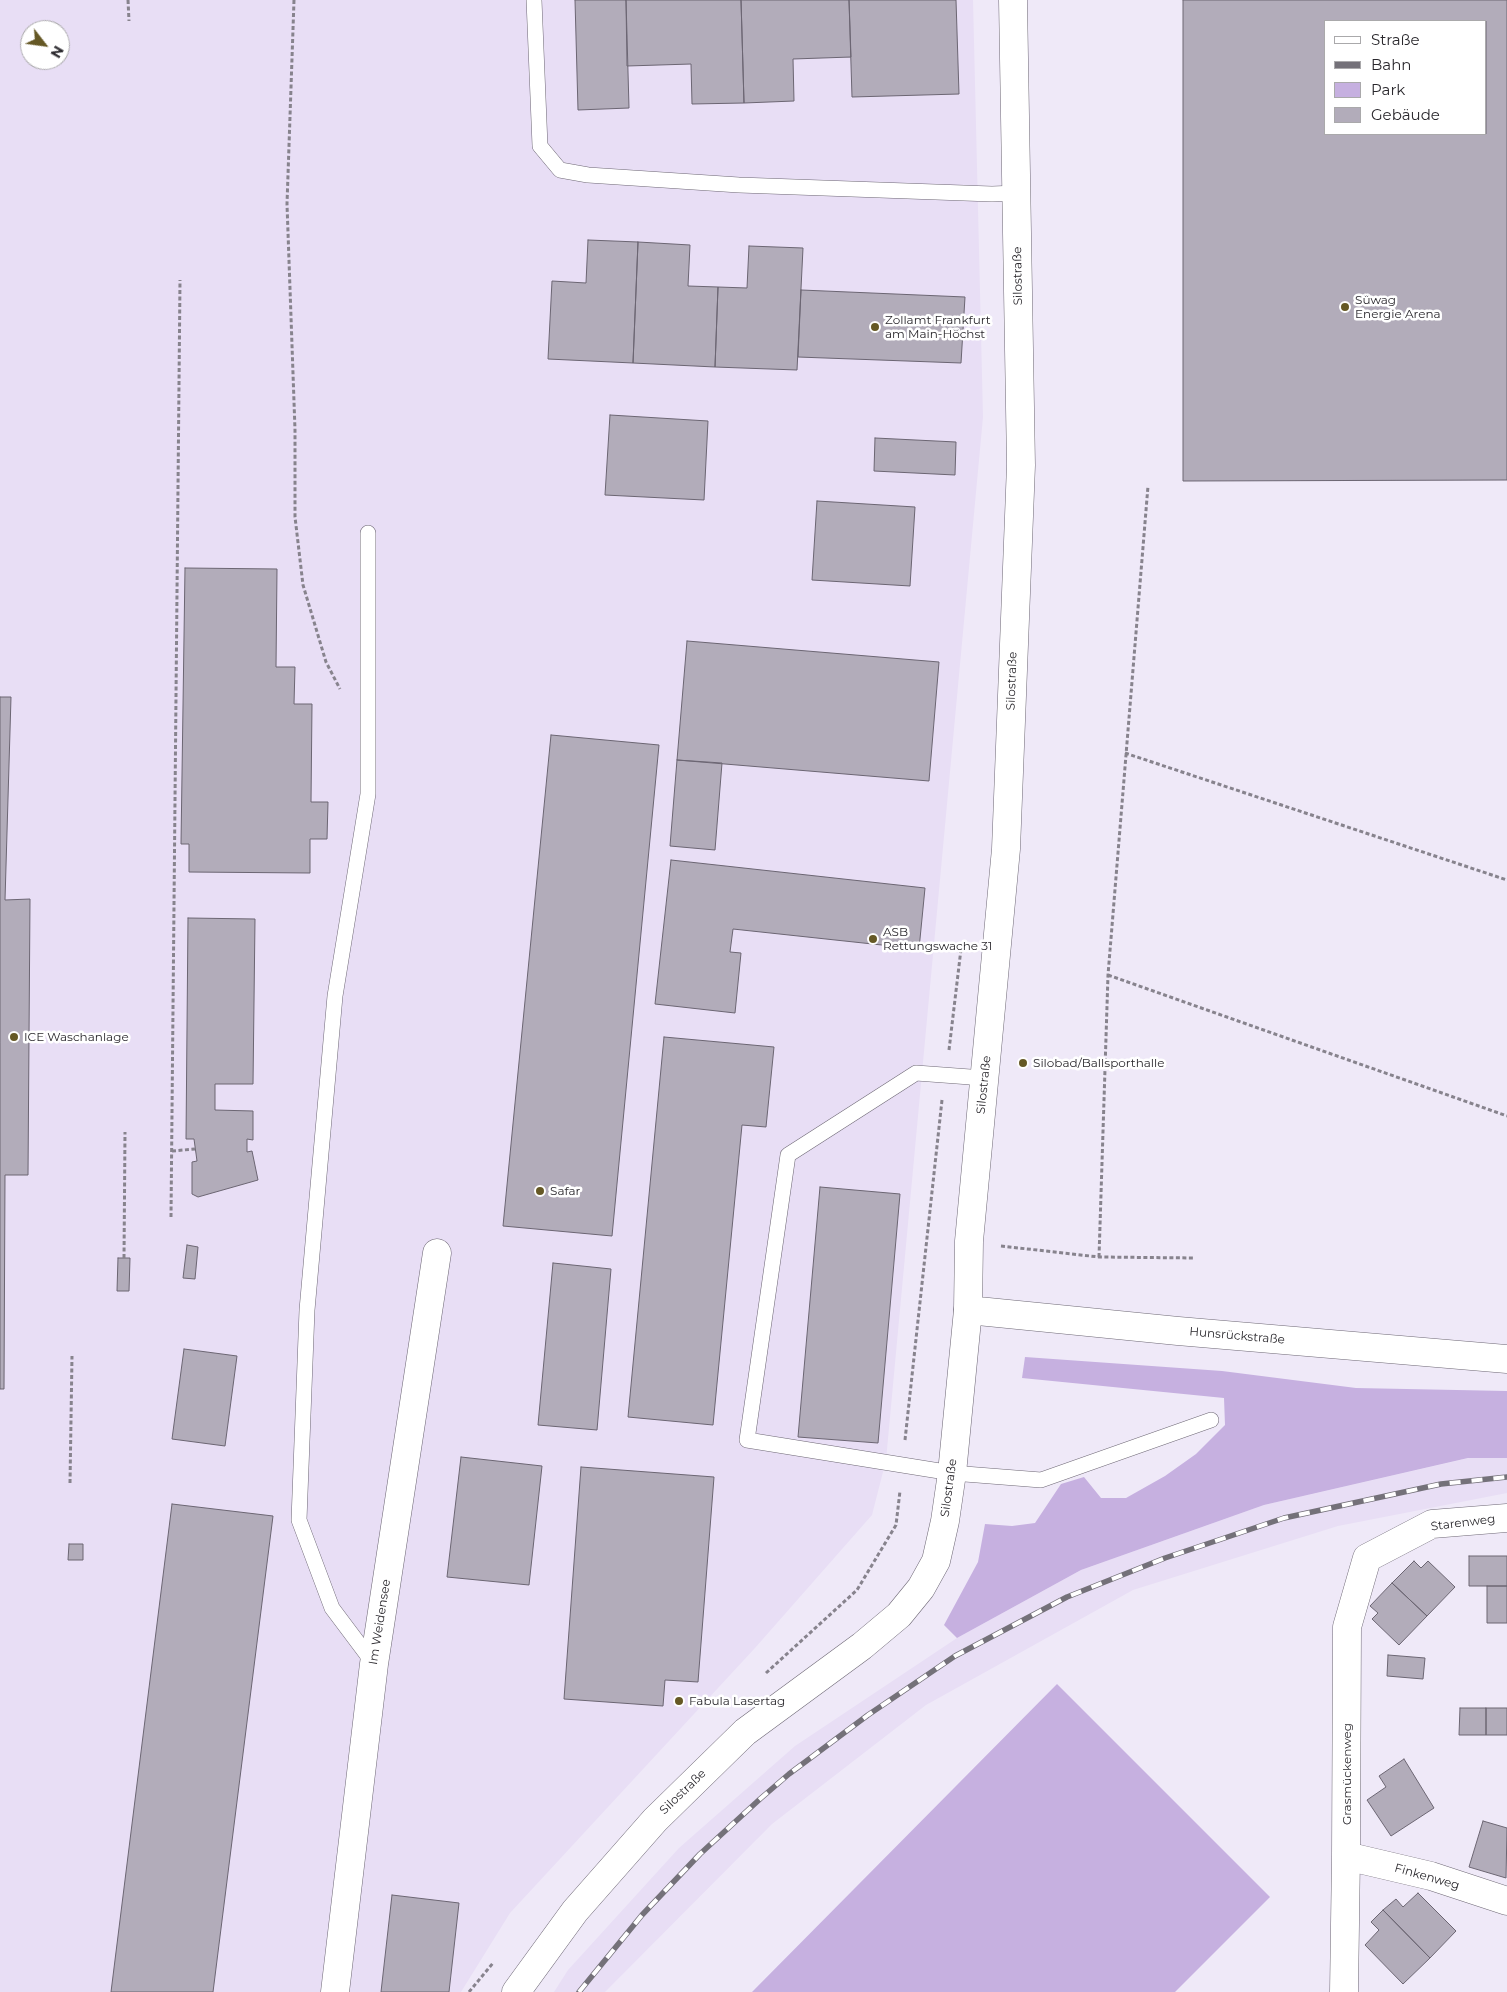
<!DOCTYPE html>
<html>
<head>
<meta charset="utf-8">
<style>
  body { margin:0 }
  #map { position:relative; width:1507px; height:1992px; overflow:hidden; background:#efe9f8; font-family:Montserrat,sans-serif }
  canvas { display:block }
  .legend { position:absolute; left:1324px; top:20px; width:162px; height:115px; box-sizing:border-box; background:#fff; border:1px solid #aaa9ab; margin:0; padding:6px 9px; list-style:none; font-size:15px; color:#2a282d }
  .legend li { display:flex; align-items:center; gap:10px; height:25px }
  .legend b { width:25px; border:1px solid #aaa9ab }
  .north { position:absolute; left:20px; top:20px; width:50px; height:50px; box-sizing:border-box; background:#fff; border:1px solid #aaa9ab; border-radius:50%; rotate:120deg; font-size:14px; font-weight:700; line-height:20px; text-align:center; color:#2a282d }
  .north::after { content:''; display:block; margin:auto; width:18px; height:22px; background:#655825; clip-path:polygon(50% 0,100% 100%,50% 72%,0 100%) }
</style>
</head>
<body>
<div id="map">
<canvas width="1507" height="1992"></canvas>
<ul class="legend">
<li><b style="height:6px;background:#fff"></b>Straße</li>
<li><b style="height:6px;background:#747179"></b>Bahn</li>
<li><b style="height:14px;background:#c6b0e0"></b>Park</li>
<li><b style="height:14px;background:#b2acba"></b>Gebäude</li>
</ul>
<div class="north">N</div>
</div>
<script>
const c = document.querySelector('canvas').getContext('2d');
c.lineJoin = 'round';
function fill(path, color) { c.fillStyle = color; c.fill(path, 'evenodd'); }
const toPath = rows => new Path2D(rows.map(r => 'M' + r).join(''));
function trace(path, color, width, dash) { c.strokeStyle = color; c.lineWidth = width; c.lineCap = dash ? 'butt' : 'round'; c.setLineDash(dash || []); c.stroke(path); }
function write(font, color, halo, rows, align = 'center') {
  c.font = font + ' Montserrat,sans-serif'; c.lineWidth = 5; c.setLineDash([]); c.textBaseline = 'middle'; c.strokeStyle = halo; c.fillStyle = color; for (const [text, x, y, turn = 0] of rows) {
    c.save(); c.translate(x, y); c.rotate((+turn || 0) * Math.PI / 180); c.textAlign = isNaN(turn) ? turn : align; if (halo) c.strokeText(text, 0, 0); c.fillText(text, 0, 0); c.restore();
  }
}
fill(toPath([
  [0,0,973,0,983,417,886,1460,872,1515,755,1648,510,1913,461,1992,0,1992],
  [30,30,60,30,60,60,30,60],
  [1469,1458,1507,1458,1507,1493,1338,1526,1133,1590,926,1705,772,1824,605,1992,554,1992,568,1970,679,1848,795,1746,957,1638,1081,1570,1264,1505]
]), '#e8def5');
fill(toPath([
  [1025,1357,1222,1371,1356,1388,1507,1391,1507,1458,1468,1458,1264,1505,1081,1570,957,1638,944,1625,978,1562,985,1524,1012,1526,1035,1523,1061,1484,1084,1477,1101,1498,1126,1498,1165,1476,1196,1454,1225,1425,1224,1398,1022,1378],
  [1057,1684,1270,1897,1175,1992,752,1992]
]), '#c6b0e0');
const building = toPath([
  [575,0,626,0,629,108,578,110,575,0],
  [626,0,741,0,744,103,692,104,691,64,627,66,626,0],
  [741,0,849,0,851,57,793,59,794,101,744,103,741,0],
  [849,0,956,0,959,94,852,97,849,0],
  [1183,0,1507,0,1507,480,1183,481,1183,0],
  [1326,21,1486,21,1486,134,1326,134,1326,21],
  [588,240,638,242,633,363,548,359,552,281,586,283,588,240],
  [638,242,690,245,688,286,718,287,715,367,633,363,638,242],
  [749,246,803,248,797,370,715,367,718,287,747,288,749,246],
  [801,290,965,297,961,363,798,357,801,290],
  [610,415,708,421,704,500,605,495,610,415],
  [875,438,956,442,955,475,874,471,875,438],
  [817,501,915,507,910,586,812,580,817,501],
  [185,568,277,569,276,667,295,667,294,704,312,704,311,802,328,802,327,839,310,839,310,873,189,872,189,844,181,844,185,568],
  [687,641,939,662,929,781,677,760,687,641],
  [0,697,11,697,5,900,30,899,28,1175,5,1175,4,1389,0,1389,0,697],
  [551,735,659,745,612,1236,503,1226,551,735],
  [677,760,722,763,715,850,670,846,677,760],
  [671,860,925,888,919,949,733,929,730,952,741,953,735,1013,655,1004,671,860],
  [188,918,255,919,253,1084,215,1084,215,1110,253,1111,253,1140,247,1139,247,1152,252,1151,258,1180,198,1197,192,1194,192,1162,197,1161,194,1139,186,1139,188,918],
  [664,1037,774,1047,766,1127,742,1125,713,1425,628,1417,664,1037],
  [820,1187,900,1194,878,1443,798,1437,820,1187],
  [187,1245,198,1247,195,1279,183,1278,187,1245],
  [118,1258,130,1258,129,1291,117,1291,118,1258],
  [553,1263,611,1269,597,1430,538,1425,553,1263],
  [184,1349,237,1356,225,1446,172,1439,184,1349],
  [461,1457,542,1466,529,1585,447,1577,461,1457],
  [581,1467,714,1477,698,1682,665,1680,663,1706,564,1699,581,1467],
  [172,1504,273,1516,265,1579,213,1992,111,1992,172,1504],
  [69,1544,83,1544,83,1560,68,1560,69,1544],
  [1469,1556,1507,1556,1507,1586,1469,1586,1469,1556],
  [1414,1561,1421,1568,1428,1561,1455,1587,1427,1616,1392,1583,1414,1561],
  [1392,1583,1427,1616,1399,1645,1372,1619,1378,1613,1370,1606,1392,1583],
  [1487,1586,1507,1586,1507,1623,1487,1623,1487,1586],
  [1388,1655,1425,1658,1423,1679,1387,1676,1388,1655],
  [1460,1708,1486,1708,1486,1735,1459,1735,1460,1708],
  [1486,1708,1507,1708,1507,1735,1486,1735,1486,1708],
  [1404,1759,1434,1808,1391,1836,1367,1800,1386,1787,1379,1776,1404,1759],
  [1483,1821,1507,1828,1506,1878,1469,1867,1483,1821],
  [1418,1893,1456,1931,1430,1958,1383,1910,1396,1899,1403,1907,1418,1893],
  [392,1895,459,1903,449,1992,381,1992,392,1895],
  [1383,1910,1430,1958,1403,1984,1365,1945,1379,1930,1371,1922,1383,1910]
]);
fill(building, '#b2acba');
trace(building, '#6c6673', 1);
const lane = toPath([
  [534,0,540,146,560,170,588,175,739,185,992,194,1017,193],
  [368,533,368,794,335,996,307,1310,299,1520,332,1608,374,1664],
  [984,1078,916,1073,788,1155,747,1440,952,1473,1041,1480,1211,1420]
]);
const street = toPath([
  [1346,1856,1431,1876,1507,1901],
  [335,1992,374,1664,437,1253],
  [516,1992,575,1911,655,1820,745,1732,862,1646,899,1615,921,1588,936,1561,945,1521,952,1473,968,1310],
  [1344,1992,1346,1856,1347,1627,1367,1558,1432,1524,1507,1518]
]);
const secondary = toPath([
  [1013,0,1021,465,1006,849,969,1241,968,1310,1178,1331,1507,1359]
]);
trace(lane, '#6e6875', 16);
trace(street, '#6e6875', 29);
trace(secondary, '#6e6875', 29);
trace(toPath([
  [128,0,129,21],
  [294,0,287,204,295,430,295,517,303,585,326,662,340,689],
  [1125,753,1507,880],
  [1108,975,1507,1116],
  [949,1050,961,949],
  [172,1151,195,1149],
  [171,1217,180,280],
  [1001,1246,1099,1257,1195,1258],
  [1099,1257,1108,975,1148,486],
  [124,1258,125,1132],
  [905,1440,942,1100],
  [70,1483,72,1356],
  [766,1673,857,1590,896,1525,900,1491],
  [469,1992,493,1963]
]), '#87838d', 3, [4, 2.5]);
trace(lane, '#fff', 15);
trace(street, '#fff', 28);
trace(secondary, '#fff', 28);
const rail = toPath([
  [579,1992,642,1915,700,1854,760,1799,789,1774,868,1715,955,1656,1067,1597,1165,1558,1284,1518,1441,1484,1507,1477]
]);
trace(rail, '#747179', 5.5);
trace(rail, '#fff', 4, [11]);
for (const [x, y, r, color] of [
  [1345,307,5,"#655825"],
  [875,327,5,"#655825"],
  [873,939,5,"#655825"],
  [14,1037,5,"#655825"],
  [1023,1063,5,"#655825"],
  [540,1191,5,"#655825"],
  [679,1701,5,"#655825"]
]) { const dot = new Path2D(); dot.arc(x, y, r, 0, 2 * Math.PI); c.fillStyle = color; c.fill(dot); trace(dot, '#fff', 2); }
write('12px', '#2a282d', '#fff', [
  ["Silostraße",1018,276,-91],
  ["Silostraße",1012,681,-88],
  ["Silostraße",984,1085,-84],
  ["Hunsrückstraße",1237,1336,5],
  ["Silostraße",949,1488,-82],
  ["Starenweg",1463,1523,-7],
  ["Im Weidensee",380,1622,-81],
  ["Grasmückenweg",1347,1774,-90],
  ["Silostraße",683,1792,-44],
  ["Finkenweg",1427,1877,16]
]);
write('12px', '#2a282d', '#fff', [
  ["Süwag",1355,300],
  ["Energie Arena",1355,314],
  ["Zollamt Frankfurt",885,320],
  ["am Main-Höchst",885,334],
  ["ASB",883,932],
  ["Rettungswache 31",883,946],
  ["ICE Waschanlage",24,1037],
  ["Silobad/Ballsporthalle",1033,1063],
  ["Safar",550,1191],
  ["Fabula Lasertag",689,1701]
], 'left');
</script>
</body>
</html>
